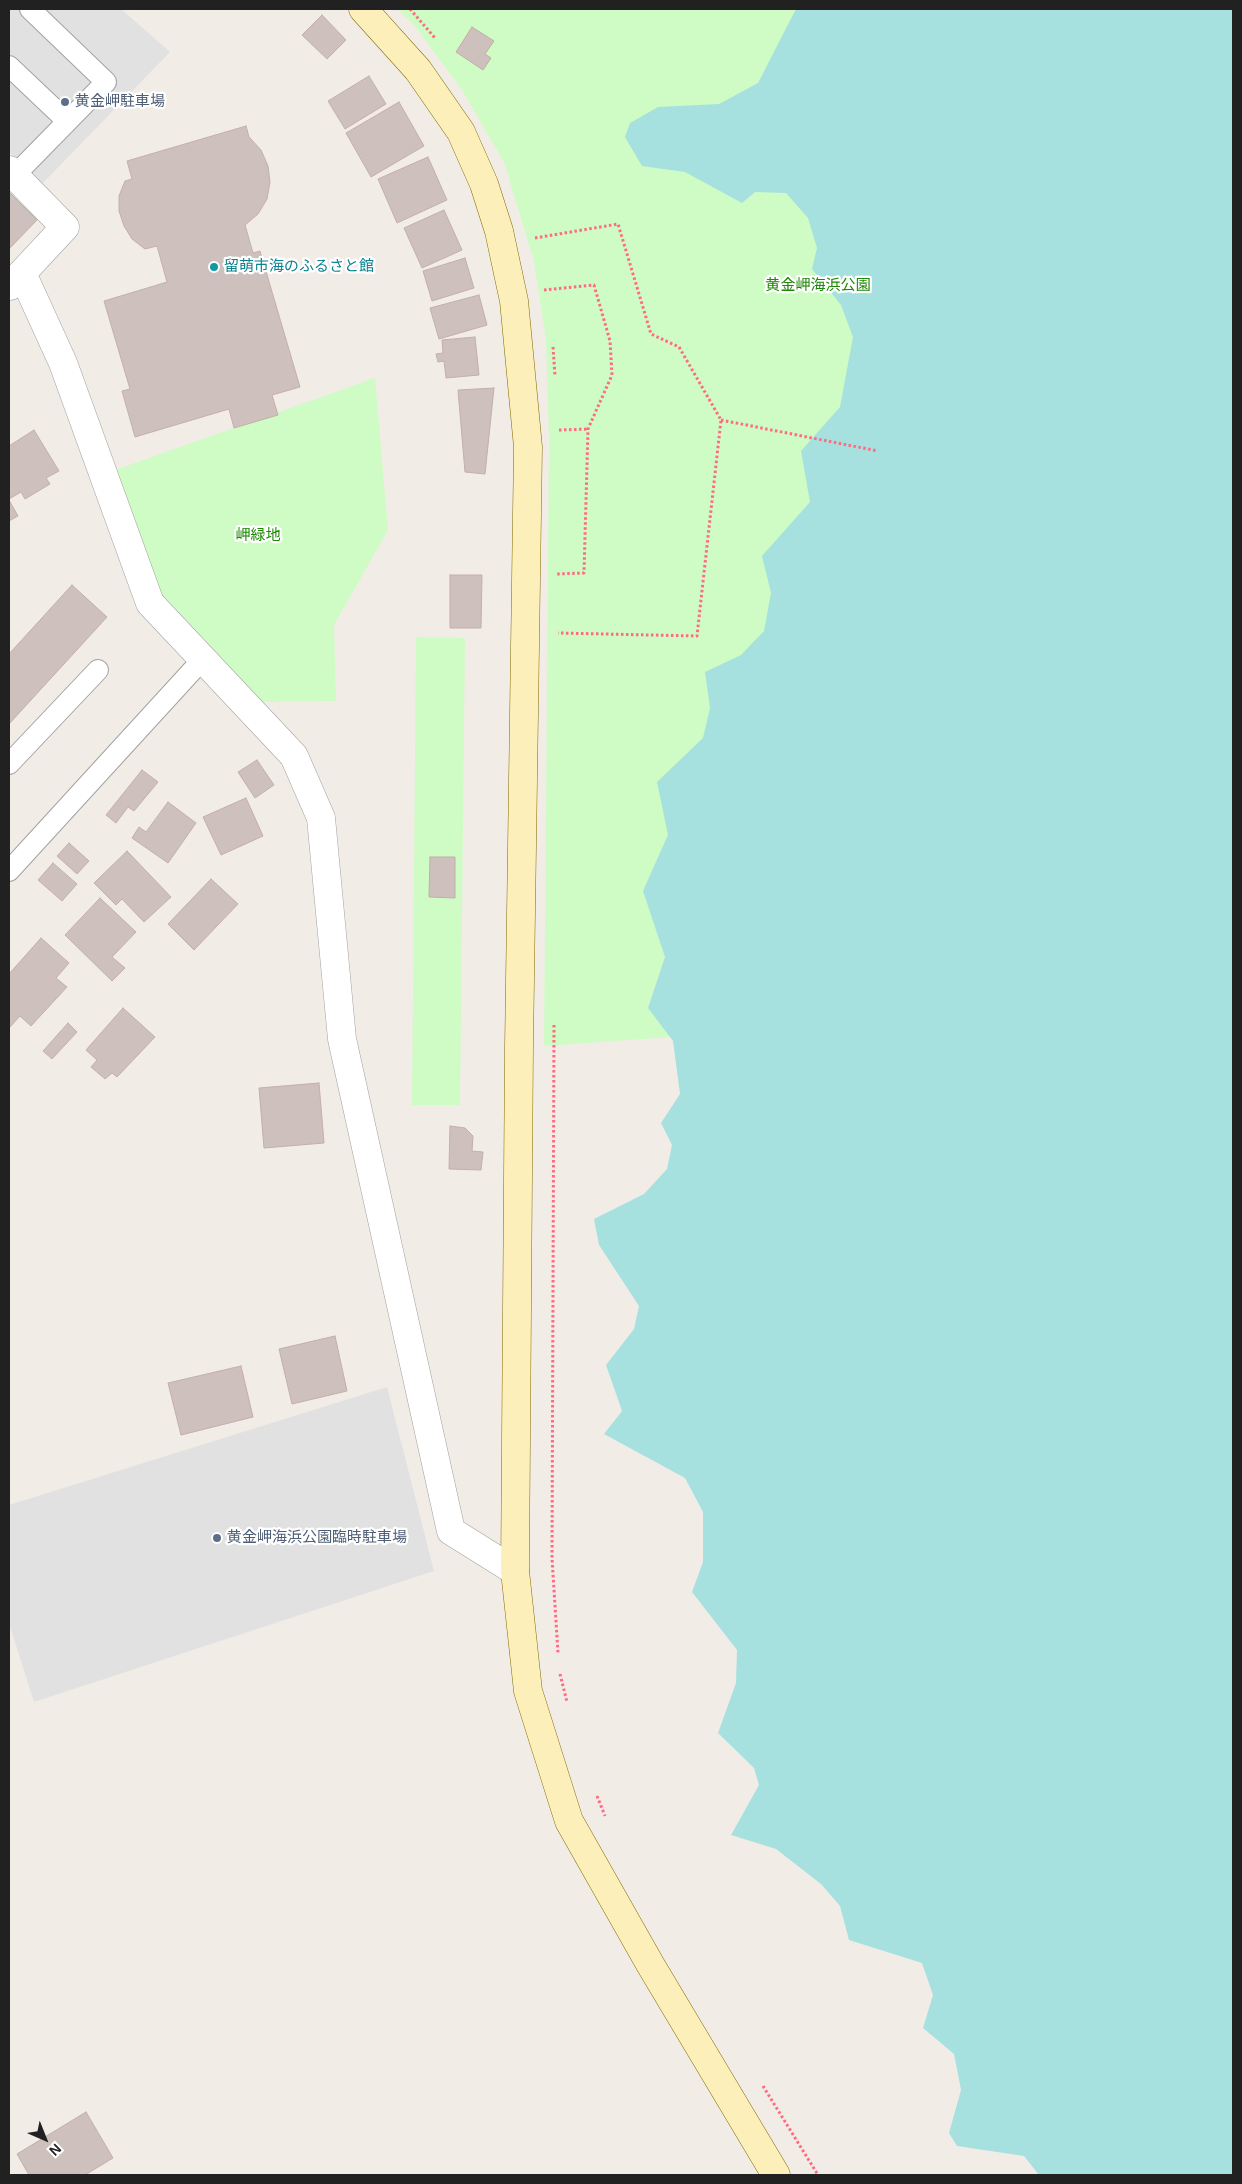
<!DOCTYPE html>
<html>
<head>
<meta charset="utf-8">
<style>
  body { margin:0 }
  #map { position:relative; width:1242px; height:2184px; overflow:hidden; background:#f2ece7; font-family:Helvetica,sans-serif }
  canvas { display:block }
  .frame { position:absolute; inset:0; border:10px solid #212121; pointer-events:none }
  .north { position:absolute; left:20px; top:2114px; width:50px; height:50px; -webkit-text-stroke:4px #fff; paint-order:stroke; rotate:136deg; font-size:14px; font-weight:700; line-height:20px; text-align:center; color:#212121 }
  .north::after { content:''; display:block; margin:auto; width:18px; height:22px; background:#212121; clip-path:polygon(50% 0,100% 100%,50% 72%,0 100%) }
</style>
</head>
<body>
<div id="map">
<canvas width="1242" height="2184"></canvas>
<div class="frame"></div>
<div class="north">N</div>
</div>
<script>
const c = document.querySelector('canvas').getContext('2d');
c.lineJoin = 'round';
function fill(path, color) { c.fillStyle = color; c.fill(path, 'evenodd'); }
const toPath = rows => new Path2D(rows.map(r => 'M' + r).join(''));
function trace(path, color, width, dash) { c.strokeStyle = color; c.lineWidth = width; c.lineCap = dash ? 'butt' : 'round'; c.setLineDash(dash || []); c.stroke(path); }
function write(font, color, halo, rows, align = 'center') {
  c.font = font + ' Helvetica,"Noto Sans JP",sans-serif'; c.lineWidth = 4.5; c.setLineDash([]); c.textBaseline = 'middle'; c.strokeStyle = halo; c.fillStyle = color; for (const [text, x, y, turn = 0] of rows) {
    c.save(); c.translate(x, y); c.rotate((+turn || 0) * Math.PI / 180); c.textAlign = isNaN(turn) ? turn : align; if (halo) c.strokeText(text, 0, 0); c.fillText(text, 0, 0); c.restore();
  }
}
fill(toPath([
  [397,9,1176,9,814,1027,544,1046,549,440,546,339,534,262,504,162,462,90,415,26],
  [375,378,388,530,334,625,336,701,263,702,159,591,115,470],
  [416,637,465,638,460,1105,412,1105]
]), '#cefcc4');
fill(toPath([
  [9,9,121,9,170,52,41,185,9,152],
  [387,1387,434,1571,34,1702,9,1623,9,1505]
]), '#e1e1e1');
fill(toPath([
  [796,9,1233,9,1233,2175,1039,2175,1024,2156,957,2146,949,2133,961,2090,954,2054,923,2028,933,1995,922,1963,849,1940,840,1906,821,1884,776,1849,731,1835,759,1785,754,1768,718,1733,736,1683,737,1650,692,1592,703,1562,703,1512,685,1478,604,1434,622,1411,606,1365,634,1329,639,1306,599,1245,594,1219,644,1194,667,1169,672,1145,661,1123,680,1094,673,1041,648,1008,665,957,643,891,668,835,657,782,703,738,710,708,705,672,741,655,764,631,771,593,762,556,810,502,801,451,840,407,853,337,841,305,812,269,817,248,808,218,786,193,755,192,742,203,685,172,642,166,625,137,630,123,658,107,719,104,758,83]
]), '#a6e1df');
const building = toPath([
  [322,15,346,40,327,59,302,35,322,15],
  [472,27,494,41,485,54,491,58,483,70,456,52,472,27],
  [369,76,386,104,345,129,328,101,369,76],
  [399,102,424,146,371,177,346,133,399,102],
  [246,126,249,137,261,150,268,166,270,182,267,199,258,214,245,225,253,253,260,251,300,387,272,395,278,415,234,428,229,409,135,437,122,391,130,389,104,301,167,282,157,246,145,249,132,239,124,226,119,211,119,196,125,181,132,179,127,161,246,126],
  [428,157,447,200,397,223,378,179,428,157],
  [9,192,37,220,9,249,9,192],
  [444,210,462,250,422,268,404,228,444,210],
  [465,258,474,288,432,301,423,271,465,258],
  [479,295,487,325,439,339,430,308,479,295],
  [475,337,479,375,446,378,444,361,438,362,436,354,443,353,442,340,475,337],
  [494,388,485,474,465,472,458,390,494,388],
  [34,430,59,471,46,478,50,484,25,499,21,492,9,499,9,446,34,430],
  [9,500,18,516,9,521,9,500],
  [450,575,482,575,481,628,450,628,450,575],
  [72,585,107,617,9,724,9,654,72,585],
  [257,760,274,785,255,798,238,772,257,760],
  [142,770,158,782,134,811,128,807,116,823,106,815,142,770],
  [246,798,263,836,221,855,203,817,246,798],
  [168,802,196,823,168,863,132,838,139,827,146,832,168,802],
  [69,843,89,861,77,874,57,856,69,843],
  [127,851,171,897,144,922,122,899,116,905,94,883,127,851],
  [430,857,455,857,455,898,429,897,430,857],
  [53,863,77,884,62,901,38,880,53,863],
  [211,879,238,904,194,950,168,924,211,879],
  [100,898,136,932,112,957,125,968,112,981,65,935,100,898],
  [41,938,69,963,56,978,67,987,31,1026,20,1016,9,1028,9,974,41,938],
  [123,1008,155,1037,117,1077,112,1073,105,1079,91,1067,97,1060,86,1050,123,1008],
  [68,1023,77,1032,52,1059,43,1051,68,1023],
  [319,1083,324,1143,264,1148,259,1088,319,1083],
  [450,1126,465,1128,473,1136,472,1151,483,1152,481,1170,449,1169,450,1126],
  [335,1336,347,1391,292,1404,279,1349,335,1336],
  [241,1366,253,1417,181,1435,168,1383,241,1366],
  [86,2112,113,2158,85,2175,29,2175,17,2154,86,2112]
]);
fill(building, '#cec0bd');
trace(building, '#c4aea9', 1);
const lane = toPath([
  [9,66,67,121],
  [14,176,106,82,30,9],
  [9,764,98,670],
  [9,871,202,660]
]);
const street = toPath([
  [9,170,65,227,10,286],
  [22,273,63,363,150,603,294,756,321,818,342,1039,451,1531,515,1571]
]);
const secondary = toPath([
  [363,9,418,70,461,132,484,184,499,231,514,301,528,447,519,1046,515,1571,528,1691,569,1821,650,1964,776,2175]
]);
trace(lane, '#a2a2a2', 22);
trace(street, '#a2a2a2', 29);
trace(secondary, '#806c00', 29);
trace(toPath([
  [410,9,435,38],
  [535,238,618,224,651,334,679,347,721,420,697,636,558,633],
  [544,290,594,285,610,341,612,375,588,429,584,573,557,574],
  [553,347,555,376],
  [721,420,878,451],
  [559,430,588,429],
  [554,1025,552,1558,558,1653],
  [560,1674,567,1702],
  [597,1796,605,1816],
  [763,2086,818,2175]
]), '#ff6b83', 3, [2.5, 2.5]);
trace(lane, '#fff', 20);
trace(street, '#fff', 28);
trace(secondary, '#fdefba', 28);
for (const [x, y, r, color] of [
  [65,102,5,"#5c6f8a"],
  [214,267,5,"#0f9aa8"],
  [217,1538,5,"#5c6f8a"]
]) { const dot = new Path2D(); dot.arc(x, y, r, 0, 2 * Math.PI); c.fillStyle = color; c.fill(dot); trace(dot, '#fff', 2); }
write('15px', '#4e5e75', '#fff', [
  ["黄金岬駐車場",75,102],
  ["黄金岬海浜公園臨時駐車場",227,1538]
], 'left');
write('15px', '#0d838f', '#fff', [
  ["留萌市海のふるさと館",224,267]
], 'left');
write('15px', '#1d8806', '#fff', [
  ["黄金岬海浜公園",818,286],
  ["岬緑地",258,536]
]);
</script>
</body>
</html>
